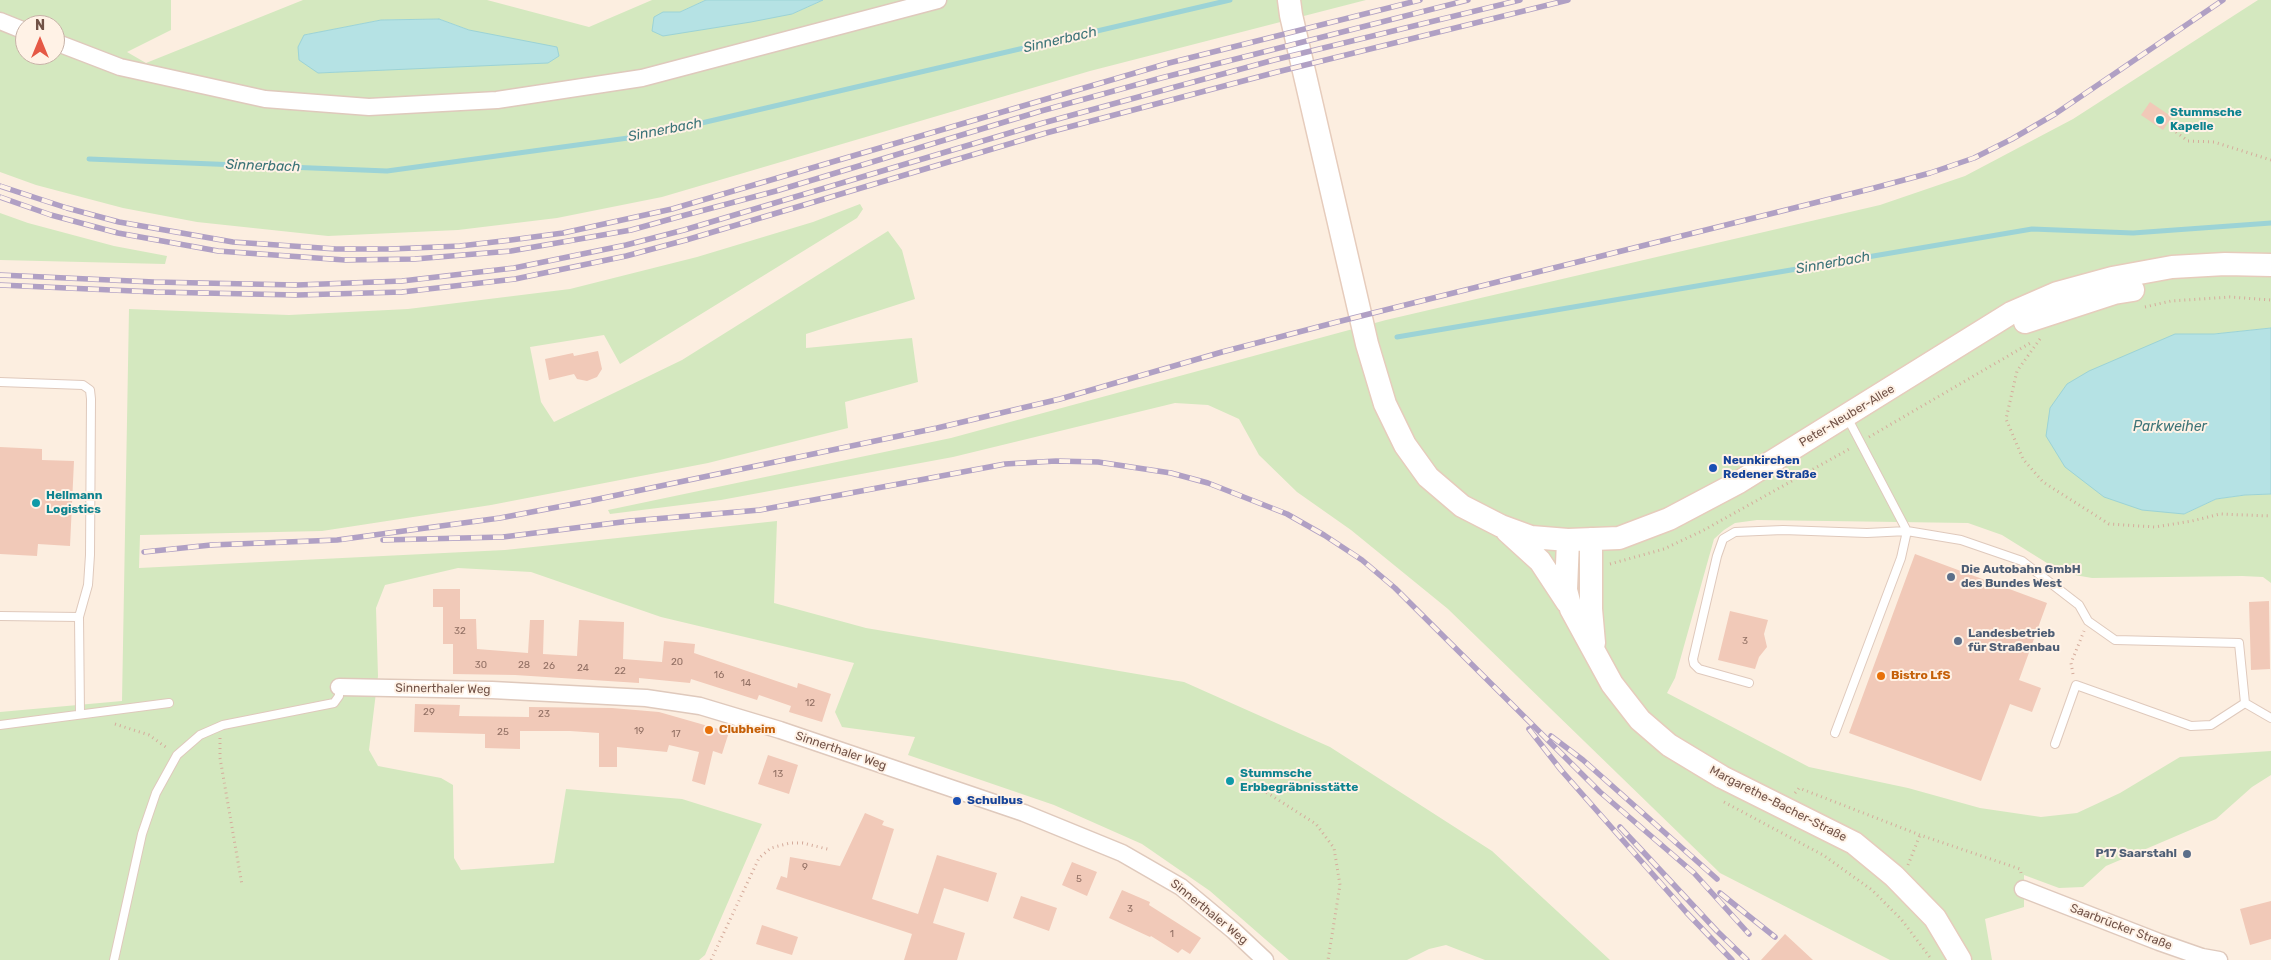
<!DOCTYPE html>
<html>
<head>
<meta charset="utf-8">
<style>
  body { margin:0 }
  #map { position:relative; width:2271px; height:960px; overflow:hidden; background:#fceee0; font-family:Rubik,sans-serif }
  canvas { display:block }
  .north { position:absolute; left:15px; top:15px; width:50px; height:50px; box-sizing:border-box; background:#fff2e6; border:1px solid #c7b2a7; border-radius:50%; rotate:0deg; font-size:14px; font-weight:700; line-height:20px; text-align:center; color:#725348 }
  .north::after { content:''; display:block; margin:auto; width:18px; height:22px; background:#e55946; clip-path:polygon(50% 0,100% 100%,50% 72%,0 100%) }
</style>
</head>
<body>
<div id="map">
<canvas width="2271" height="960"></canvas>
<div class="north">N</div>
</div>
<script>
const c = document.querySelector('canvas').getContext('2d');
c.lineJoin = 'round';
function fill(path, color) { c.fillStyle = color; c.fill(path, 'evenodd'); }
const toPath = rows => new Path2D(rows.map(r => 'M' + r).join(''));
function trace(path, color, width, dash) { c.strokeStyle = color; c.lineWidth = width; c.lineCap = dash ? 'butt' : 'round'; c.setLineDash(dash || []); c.stroke(path); }
function write(font, color, halo, rows, align = 'center') {
  c.font = font + ' Rubik,sans-serif'; c.lineWidth = 4; c.setLineDash([]); c.textBaseline = 'middle'; c.strokeStyle = halo; c.fillStyle = color; for (const [text, x, y, turn = 0] of rows) {
    c.save(); c.translate(x, y); c.rotate((+turn || 0) * Math.PI / 180); c.textAlign = isNaN(turn) ? turn : align; if (halo) c.strokeText(text, 0, 0); c.fillText(text, 0, 0); c.restore();
  }
}
fill(toPath([
  [0,0,171,0,171,30,127,52,146,63,303,0,487,0,589,27,652,0,706,0,680,12,663,12,792,14,823,0,1366,0,1090,71,662,197,557,218,458,230,328,236,197,222,123,208,36,185,0,172],
  [439,19,469,30,374,70,318,73,305,35,381,20],
  [25,25,55,25,55,55,25,55],
  [2258,0,2271,0,2271,328,2214,334,2175,334,2184,514,2216,499,2245,495,2271,494,2271,583,2263,577,2242,576,2092,578,2063,573,2002,535,1968,523,1757,520,1735,523,1724,530,1714,539,1675,678,1667,693,1809,767,1908,788,1980,808,2041,817,2077,813,2120,793,2180,757,2271,751,2271,775,2252,787,2216,819,2106,866,2083,887,2059,888,2024,875,2024,907,1985,919,1992,960,1890,960,1720,873,1448,609,1351,530,1297,492,1259,455,1239,419,1208,405,1175,403,953,457,721,500,610,514,608,510,951,438,1386,320,1880,205,1965,176,2073,119],
  [860,204,863,209,857,218,620,364,604,335,530,347,541,402,554,422,682,360,888,231,902,250,915,299,806,334,806,348,912,338,918,382,845,402,848,428,708,463,491,505,322,531,140,535,139,568,505,550,777,521,774,603,866,628,1184,682,1330,747,1492,851,1610,960,1485,960,1446,945,1429,949,1407,960,1289,960,1210,891,1142,844,1054,805,908,755,915,737,842,727,835,712,854,663,661,617,531,572,458,568,385,585,376,608,378,676,369,750,378,766,441,778,453,785,454,858,461,870,554,863,566,789,682,799,762,824,705,955,699,960,0,960,0,712,122,701,129,309,289,315,408,309,570,289,697,257,813,222],
  [0,213,28,223,114,246,167,256,165,264,0,260]
]), '#d4e8bf');
const water = toPath([
  [706,0,823,0,792,14,751,22,663,36,652,31,654,17,663,12,680,12,706,0],
  [439,19,469,30,557,47,559,56,548,63,318,73,299,60,298,47,304,35,381,20,439,19],
  [2271,328,2271,494,2245,495,2216,499,2184,514,2142,510,2104,497,2065,467,2046,436,2050,408,2067,384,2089,371,2175,334,2214,334,2271,328]
]);
fill(water, '#b5e2e4');
trace(water, '#9cd3d6', 1);
trace(toPath([
  [89,159,387,171,650,135,1230,0],
  [1397,337,2032,229,2133,233,2271,223]
]), '#9cd3d6', 5);
fill(toPath([
  [2150,102,2172,117,2163,130,2141,115],
  [598,351,602,369,597,377,587,381,577,379,574,374,549,380,545,359,573,353,574,356],
  [0,447,42,449,42,460,74,461,70,546,38,544,37,556,0,554],
  [1915,554,2047,603,2019,680,2041,688,2032,712,2010,704,1981,781,1849,733],
  [433,589,460,589,460,619,476,619,477,649,528,653,530,620,544,620,543,654,577,656,579,620,624,622,623,659,662,662,664,641,695,644,694,653,797,688,798,683,831,694,822,722,789,712,791,706,759,695,757,700,691,679,690,683,639,678,639,683,515,675,453,674,453,644,443,644,443,607,433,607],
  [2269,601,2270,669,2251,670,2249,602],
  [1730,611,1768,620,1764,634,1767,647,1759,657,1755,669,1718,660],
  [415,704,460,705,459,716,529,717,529,707,612,708,659,712,729,732,722,754,713,751,705,785,692,781,699,752,669,745,667,752,617,747,617,767,599,767,599,733,570,731,520,731,520,749,485,748,485,734,414,732],
  [768,755,798,765,789,794,758,784],
  [865,813,884,821,882,825,894,829,872,899,918,914,937,855,997,873,988,902,944,888,933,923,965,933,957,960,904,960,912,934,776,889,781,876,787,878,790,857,840,866],
  [1072,862,1097,872,1087,896,1062,885],
  [1122,890,1150,902,1149,905,1201,938,1190,954,1182,949,1178,953,1151,936,1150,937,1109,918],
  [1021,896,1057,908,1049,931,1013,918],
  [2271,901,2271,939,2250,945,2240,909],
  [762,925,798,937,792,955,756,944],
  [1785,934,1813,960,1761,960]
]), '#f1c9b8');
const service = toPath([
  [0,382,83,385,90,390,91,399,90,555,88,585,79,617,80,714],
  [0,616,79,617],
  [1749,683,1699,669,1694,664,1693,659,1717,556,1723,539,1735,532,1783,530,1867,533,1907,531,1961,540,2022,561,2079,605,2088,621,2115,640,2239,643,2245,703,2211,725,2191,726,2076,685,2055,744],
  [2245,703,2271,718],
  [0,725,169,703],
  [1835,733,1901,558,1907,531,1847,417],
  [114,960,142,834,156,793,177,755,200,735,223,725,334,703,339,696,339,687]
]);
const minor = toPath([
  [0,21,25,31],
  [55,42,120,67,265,99,369,107,497,100,642,78,938,0],
  [339,687,492,690,646,698,700,706,780,730,1024,813,1122,853,1181,887,1234,931,1265,960],
  [2023,889,2159,942,2202,957,2219,960]
]);
const secondary = toPath([
  [1289,0,1291,15,1367,344,1385,404,1405,445,1428,477,1462,506,1501,526,1531,537,1568,540,1619,538,1669,519,1739,482,2011,313,2057,293,2112,278,2172,267,2225,264,2271,265],
  [2025,322,2114,293,2133,290],
  [1507,531,1540,561,1567,602],
  [1591,539,1591,609,1594,643],
  [1568,540,1566,590,1571,609,1612,684,1640,720,1669,745,1722,777,1854,843,1894,876,1935,918,1960,960]
]);
trace(service, '#dfc9bc', 10);
trace(minor, '#dfc9bc', 19);
trace(secondary, '#e6ccbc', 25);
trace(toPath([
  [2172,129,2188,141,2214,142,2271,160],
  [2145,307,2171,301,2230,297,2271,300],
  [2040,339,2017,371,2006,419,2023,459,2043,482,2109,524,2155,527,2192,521,2220,514,2271,516],
  [1869,437,2032,342],
  [1610,564,1664,549,1704,530,1851,448],
  [2073,674,2071,663,2084,631],
  [115,724,149,735,167,748],
  [220,738,220,758,242,885],
  [1258,787,1316,824,1334,848,1340,885,1328,960],
  [1795,793,1799,788,1920,835,2020,869,2021,873],
  [1724,802,1823,855,1872,890,1901,919,1932,960],
  [1908,865,1920,835],
  [711,960,759,858,771,848,790,843,803,843,831,850]
]), '#d5ac9c', 3, [1, 4]);
trace(service, '#fff', 8);
trace(minor, '#fff', 16);
trace(secondary, '#fff', 22);
const rail = toPath([
  [0,186,67,208,119,222,233,242,336,249,391,249,460,246,511,240,563,233,672,209,1169,63,1420,0],
  [0,197,51,215,118,233,218,251,345,260,415,259,511,251,631,230,678,217,776,191,1041,111,1161,78,1468,0],
  [0,275,154,282,297,285,402,281,514,268,626,245,684,230,1043,123,1274,60,1520,0],
  [0,285,156,292,297,295,402,292,515,279,626,256,686,240,1046,133,1277,72,1568,0],
  [383,540,503,537,630,521,760,510,1005,464,1056,461,1098,462,1171,473,1208,483,1287,514,1324,535,1362,560,1395,588,1600,792,1694,873,1749,934],
  [144,552,211,545,337,540,500,518,584,502,937,428,1060,399,1222,352,1337,322,1874,188,1930,173,1974,158,2012,139,2055,114,2223,0],
  [1529,729,1561,770,1686,912,1732,960],
  [1551,736,1583,760,1717,879],
  [1620,827,1717,931,1747,960],
  [1720,893,1775,937]
]);
trace(rail, '#b0a0c4', 5.5);
trace(rail, '#fff2e6', 4, [11]);
for (const [x, y, r, color] of [
  [2160,120,5,"#0f9aa8"],
  [1713,468,5,"#1a4fb4"],
  [36,503,5,"#0f9aa8"],
  [1951,577,5,"#5c6f8a"],
  [1958,641,5,"#5c6f8a"],
  [1881,676,5,"#e8710a"],
  [709,730,5,"#e8710a"],
  [1230,781,5,"#0f9aa8"],
  [957,801,5,"#1a4fb4"],
  [2187,854,5,"#5c6f8a"]
]) { const dot = new Path2D(); dot.arc(x, y, r, 0, 2 * Math.PI); c.fillStyle = color; c.fill(dot); trace(dot, '#fff2e6', 2); }
write('10px', '#927064', null, [
  ["32",460,631],
  ["3",1745,641],
  ["20",677,662],
  ["30",481,665],
  ["28",524,665],
  ["26",549,666],
  ["24",583,668],
  ["22",620,671],
  ["16",719,675],
  ["14",746,683],
  ["12",810,703],
  ["29",429,712],
  ["23",544,714],
  ["19",639,731],
  ["25",503,732],
  ["17",676,734],
  ["13",778,774],
  ["9",805,867],
  ["5",1079,879],
  ["3",1130,909],
  ["1",1172,934]
]);
write('bold 12px', '#0d838f', '#fff2e6', [
  ["Stummsche",2170,113],
  ["Kapelle",2170,127],
  ["Hellmann",46,496],
  ["Logistics",46,510],
  ["Stummsche",1240,774],
  ["Erbbegräbnisstätte",1240,788]
], 'left');
write('12px', '#725348', '#fff2e6', [
  ["Peter-Neuber-Allee",1847,416,-31],
  ["Sinnerthaler Weg",443,689,1],
  ["Sinnerthaler Weg",841,751,19],
  ["Margarethe-Bacher-Straße",1778,804,27],
  ["Sinnerthaler Weg",1209,912,39],
  ["Saarbrücker Straße",2121,927,21]
]);
write('bold 12px', '#164399', '#fff2e6', [
  ["Neunkirchen",1723,461],
  ["Redener Straße",1723,475],
  ["Schulbus",967,801]
], 'left');
write('bold 12px', '#4e5e75', '#fff2e6', [
  ["Die Autobahn GmbH",1961,570],
  ["des Bundes West",1961,584],
  ["Landesbetrieb",1968,634],
  ["für Straßenbau",1968,648],
  ["P17 Saarstahl",2177,854,"right"]
], 'left');
write('bold 12px', '#c56008', '#fff2e6', [
  ["Bistro LfS",1891,676],
  ["Clubheim",719,730]
], 'left');
write('italic 14px', '#3c7478', '#fff2e6', [
  ["Sinnerbach",1060,40,-13],
  ["Sinnerbach",665,130,-11],
  ["Sinnerbach",263,166,2],
  ["Sinnerbach",1833,263,-10],
  ["Parkweiher",2170,427]
]);
</script>
</body>
</html>
